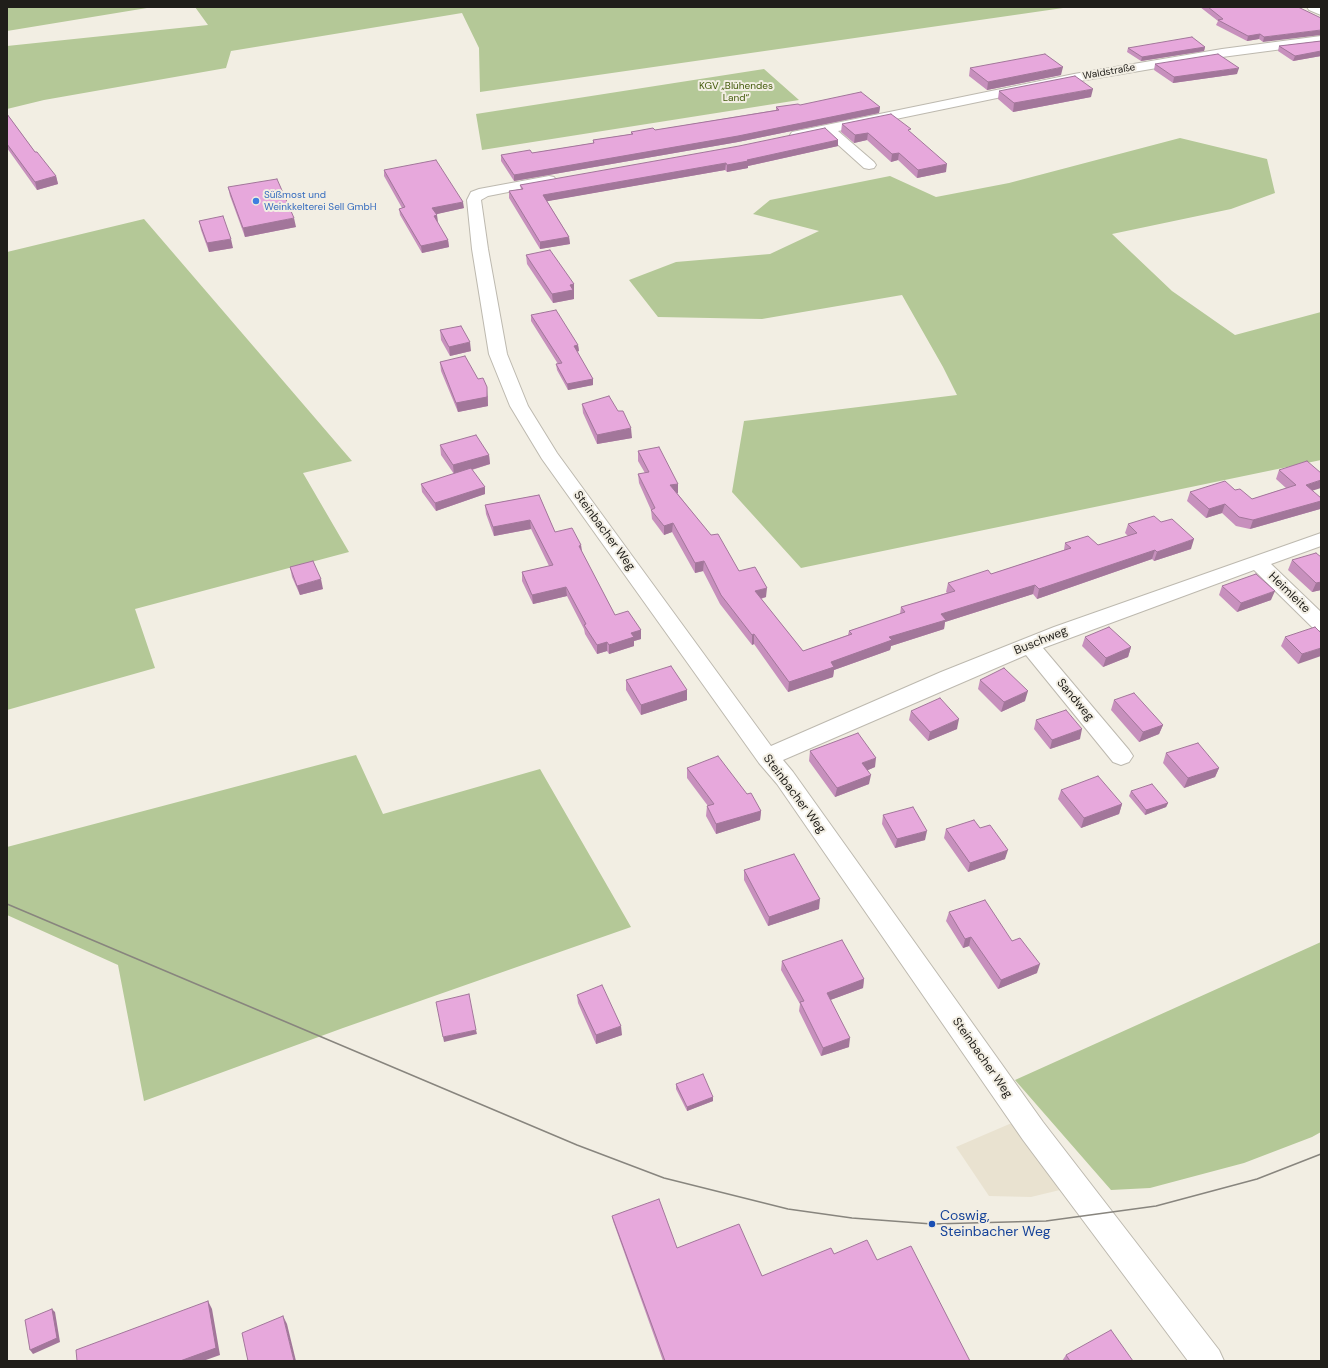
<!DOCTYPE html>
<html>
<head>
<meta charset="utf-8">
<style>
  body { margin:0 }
  #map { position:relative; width:1328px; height:1368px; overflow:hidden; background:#f2eee3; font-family:"DM Sans",sans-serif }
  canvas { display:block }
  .frame { position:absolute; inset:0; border:8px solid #201e1a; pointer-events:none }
</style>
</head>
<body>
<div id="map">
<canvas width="1328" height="1368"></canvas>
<div class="frame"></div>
</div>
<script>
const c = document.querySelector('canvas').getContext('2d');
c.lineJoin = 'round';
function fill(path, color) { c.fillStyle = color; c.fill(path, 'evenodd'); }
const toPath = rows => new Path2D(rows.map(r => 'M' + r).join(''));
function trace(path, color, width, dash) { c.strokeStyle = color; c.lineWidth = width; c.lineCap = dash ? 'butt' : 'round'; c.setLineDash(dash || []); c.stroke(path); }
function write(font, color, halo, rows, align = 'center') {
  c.font = font + ' "DM Sans",sans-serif'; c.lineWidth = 4; c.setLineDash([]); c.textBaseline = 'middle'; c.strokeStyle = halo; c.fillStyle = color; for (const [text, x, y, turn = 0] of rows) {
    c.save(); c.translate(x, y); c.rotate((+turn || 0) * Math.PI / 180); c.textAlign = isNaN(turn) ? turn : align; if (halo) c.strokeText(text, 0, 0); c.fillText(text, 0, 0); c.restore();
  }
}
fill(toPath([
  [1014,1122,1064,1189,1031,1197,989,1196,956,1147]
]), '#e9e2d0');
fill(toPath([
  [7,7,153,7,7,31],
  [195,7,1070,7,480,92,479,48,462,13,231,51,226,68,44,100,7,109,7,46,208,25],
  [764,69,799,100,482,150,476,114],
  [1180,138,1267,159,1275,193,1231,209,1112,234,1172,291,1235,335,1321,312,1321,460,801,568,732,492,744,421,957,395,943,367,902,295,762,319,658,317,629,280,676,262,770,254,819,231,753,214,770,200,890,176,936,197,1009,183],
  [144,219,352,461,303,473,349,552,135,609,155,668,7,710,7,252],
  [356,755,383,814,540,769,631,927,343,1028,144,1101,118,965,7,915,7,847],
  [1321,942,1321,1132,1312,1137,1244,1163,1150,1188,1111,1190,1015,1080]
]), '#b4c897');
const minor = toPath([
  [1307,7,1321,7,1321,15,1309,10,1307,7],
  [1321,36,1321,44,1222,57,1074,82,838,131,874,162,876,165,874,168,869,169,864,168,825,133,797,139,792,138,790,135,792,132,797,131,1074,74,1222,49,1321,36],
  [549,176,554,177,556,180,554,183,488,196,481,200,488,249,507,354,528,406,557,453,771,746,941,672,1054,627,1321,533,1321,546,1271,564,1321,612,1321,631,1314,629,1254,570,1043,648,1129,750,1133,756,1129,762,1121,765,1113,762,1026,655,783,760,793,772,1043,1122,1219,1350,1224,1361,1188,1361,1023,1140,777,784,759,763,542,459,510,406,489,354,472,249,467,200,471,192,479,189,549,176]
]);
trace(minor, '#bdb9af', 2);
fill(minor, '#fff');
trace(toPath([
  [7,904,577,1145,664,1178,788,1209,852,1218,932,1224,1046,1221,1156,1206,1257,1179,1321,1154]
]), '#88857e', 1.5);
fill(toPath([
  [1200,7,1298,7,1263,42,1259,39,1247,41,1216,25,1218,21],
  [1321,41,1321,56,1293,61,1278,51,1279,46],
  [1205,47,1204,51,1141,61,1127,52,1128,48],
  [1155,64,1237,74,1173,83,1154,70],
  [970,68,1061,75,987,90,969,76],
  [999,91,1091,97,1013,112,998,99],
  [800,105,880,107,879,113,738,142,514,181,501,161,501,155,532,153,593,143,593,140,631,134,631,132,655,130,776,110,776,107],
  [7,114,35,152,56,176,58,184,37,190,7,148],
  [842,124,910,132,946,172,917,178,898,160,891,162,867,140,854,143,841,132],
  [838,140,838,146,748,166,748,168,727,172,725,170,547,201,569,237,570,244,540,249,509,198,509,191,521,189,520,185],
  [384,170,464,208,436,214,437,222,448,240,449,247,422,253,400,215,399,209,402,208,384,176],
  [228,187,296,227,245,237,230,196],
  [199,221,233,248,209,252,201,230],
  [526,255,574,284,574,299,553,303,527,264],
  [531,315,578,345,579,351,577,352,593,379,593,385,568,390,557,370,556,364,558,364,531,321],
  [440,330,471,351,450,356,441,340],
  [440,362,478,379,488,397,488,406,458,412,441,371],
  [582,404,632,438,597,444,583,413],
  [440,445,489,455,490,464,472,470,485,494,436,511,422,492,421,484,454,474,441,455],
  [638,451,678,484,678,493,677,493,739,571,766,597,761,599,803,651,848,635,849,631,900,614,901,607,947,593,946,592,948,583,991,574,1064,550,1065,543,1098,545,1128,536,1125,533,1128,524,1191,549,1154,561,1152,559,1037,599,1033,594,945,622,944,629,891,646,890,650,834,670,833,677,788,692,754,644,752,645,720,604,703,571,695,573,672,532,664,535,652,519,651,510,639,483,638,474,645,473,638,461],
  [1279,470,1312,491,1321,498,1321,506,1320,509,1250,529,1236,526,1222,513,1206,518,1187,501,1190,492,1235,490,1252,499,1286,488,1276,479],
  [539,495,555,532,581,545,582,552,615,615,641,630,641,639,634,641,634,646,609,654,607,651,597,654,585,634,584,629,567,596,533,604,522,581,522,572,549,566,531,529,494,536,486,514,485,505],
  [1321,557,1321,590,1312,592,1288,570,1292,560],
  [290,567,323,589,300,595,292,577],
  [1222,586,1271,600,1237,612,1219,595],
  [1321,633,1298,664,1281,646,1285,637],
  [1085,637,1131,647,1128,657,1103,667,1082,646],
  [626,680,687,690,687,700,641,715,626,690],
  [980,680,1025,701,1001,712,978,689],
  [1114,700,1163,725,1159,734,1139,742,1111,710],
  [911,711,957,729,928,741,909,720],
  [1036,720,1080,739,1050,749,1034,729],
  [810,751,875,767,868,770,869,784,835,797,809,761],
  [1166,753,1219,768,1215,777,1184,788,1163,763],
  [687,768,747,794,761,811,760,820,716,834,706,816,707,806,708,806,687,778],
  [1061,790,1122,804,1119,814,1081,828,1058,799],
  [1131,791,1168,803,1166,807,1145,815,1129,796],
  [883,815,925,840,895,848,882,824],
  [980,828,1005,859,968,872,944,838,946,829],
  [744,870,819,909,768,926,744,880],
  [949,912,1012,941,1037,973,998,989,969,946,963,948,946,921],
  [782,961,864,979,863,988,830,1000,849,1047,821,1056,799,1011,800,1004,781,970],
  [577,995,622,1035,596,1044,578,1003],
  [676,1084,713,1097,713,1101,687,1111,676,1089],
  [612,1216,677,1248,762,1276,834,1254,877,1260,970,1361,663,1361,613,1221],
  [1066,1355,1133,1361,1062,1361]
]), '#c790bd');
fill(toPath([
  [1321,30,1321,35,1263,42,1264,37],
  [1260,34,1259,39,1247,41,1248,36],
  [1205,47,1204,51,1141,61,1142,57],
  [1321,51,1321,56,1293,61,1295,56],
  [1063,67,1061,75,987,90,988,82],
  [1239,68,1237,74,1173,83,1174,77],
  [1093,89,1091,97,1013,112,1014,103],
  [880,107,879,113,738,142,514,181,514,175],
  [868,133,867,140,854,143,855,135],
  [838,140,838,146,748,166,748,168,727,172,727,165,747,160],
  [899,153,898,160,891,162,892,154],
  [726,163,725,170,543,202,543,195],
  [947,164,946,172,917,178,918,170],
  [56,176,58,184,37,190,35,182],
  [463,202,464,208,433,215,432,208],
  [437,215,438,222,434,222,434,216],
  [294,218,296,227,245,237,243,228],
  [569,237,570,244,540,249,540,242],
  [231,239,233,248,209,252,207,243],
  [448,240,449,247,422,253,421,246],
  [574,284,574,299,553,303,552,294,570,285],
  [470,342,471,351,450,356,449,347],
  [578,345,579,351,574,352,574,346],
  [593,379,593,385,568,390,567,384],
  [487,387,488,406,458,412,456,403],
  [631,428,632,438,597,444,597,435],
  [489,455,490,464,454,475,453,465],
  [1321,480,1321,488,1302,494,1306,485],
  [678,484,678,493,670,495,670,485],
  [485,487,485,494,436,511,435,503],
  [1321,501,1321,506,1320,509,1250,529,1253,520],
  [1225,504,1222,513,1206,518,1209,509],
  [530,520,531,529,494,536,493,527],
  [673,523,672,532,664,535,664,526],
  [1194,539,1191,549,1154,561,1157,552],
  [581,545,582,554,579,546],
  [1155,550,1152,559,1037,599,1039,589],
  [704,561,703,571,695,573,695,563],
  [321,579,323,589,300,595,297,586],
  [1321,582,1321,590,1312,592,1316,583],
  [1035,585,1033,594,945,622,944,629,891,646,890,650,834,670,833,677,788,692,789,682,831,662,941,614],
  [566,587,567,596,533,604,532,595],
  [767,588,766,597,754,600,755,591],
  [1275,591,1271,600,1237,612,1241,603],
  [641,630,641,639,634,641,634,646,609,654,609,645,631,633],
  [754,634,754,644,752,645,752,635],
  [607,642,607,651,597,654,597,645],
  [1131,647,1128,657,1103,667,1106,658],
  [1321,648,1321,656,1298,664,1302,654],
  [687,690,687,700,641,715,641,705],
  [1028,691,1025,701,1001,712,1004,702],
  [959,719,957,729,928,741,930,732],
  [1163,725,1159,734,1139,742,1143,732],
  [1082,729,1080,739,1050,749,1052,740],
  [876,758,875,767,861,773,862,763],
  [1219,768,1215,777,1184,788,1188,778],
  [871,775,869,784,835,797,837,788],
  [1168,803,1166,807,1145,815,1146,810],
  [1122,804,1119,814,1081,828,1084,818],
  [761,811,760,820,716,834,716,824],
  [927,831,925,840,895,848,897,839],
  [1008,850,1005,859,968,872,970,863],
  [820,899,819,909,768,926,769,917],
  [971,937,969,946,963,948,965,939],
  [1040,964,1037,973,998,989,1001,980],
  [864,979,863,988,825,1002,827,993],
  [621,1026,622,1035,596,1044,596,1035],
  [476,1030,477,1034,444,1042,443,1037],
  [850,1038,849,1047,821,1056,823,1048],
  [713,1097,713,1101,687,1111,687,1107],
  [208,1301,212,1309,220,1355,203,1361,180,1361],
  [52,1309,55,1312,60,1342,33,1354,30,1350],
  [283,1316,287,1324,296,1361,294,1361]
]), '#a2769a');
const building = toPath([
  [1208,7,1298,7,1321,18,1321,30,1264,37,1260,34,1248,36,1218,20,1223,19,1208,7],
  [1192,37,1205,47,1142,57,1128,48,1192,37],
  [1321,41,1321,51,1295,56,1279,46,1321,41],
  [1045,54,1063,67,988,82,970,68,1045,54],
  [1218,54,1239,68,1174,77,1155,64,1218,54],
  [1075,76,1093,89,1014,103,999,91,1075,76],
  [861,92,880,107,738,136,514,175,501,155,530,150,532,153,594,143,593,140,633,134,631,132,653,128,655,130,779,110,776,107,798,104,800,105,861,92],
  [7,114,35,152,37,152,56,176,35,182,7,144,7,114],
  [891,114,911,129,908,130,947,164,918,170,899,153,892,154,868,133,855,135,842,124,891,114],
  [825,128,838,140,747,160,748,161,727,165,726,163,543,195,569,237,540,242,509,191,523,189,520,185,739,146,825,128],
  [436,160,463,202,432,208,437,215,434,216,448,240,421,246,399,209,405,207,384,170,436,160],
  [277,179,294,218,243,228,228,187,277,179],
  [223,216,231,239,207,243,199,221,223,216],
  [550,250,574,284,570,285,573,290,552,294,526,255,550,250],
  [556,310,578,345,574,346,593,379,567,384,556,364,562,363,531,315,556,310],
  [461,326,470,342,449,347,440,330,461,326],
  [465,356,478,379,483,378,487,387,487,397,456,403,440,362,465,356],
  [609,396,618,411,623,411,631,428,597,435,582,404,609,396],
  [476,435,489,455,453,465,440,445,476,435],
  [659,447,678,484,670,485,711,535,718,534,739,571,755,567,767,588,755,591,803,651,852,634,849,631,905,612,901,607,955,591,948,583,988,570,991,574,1071,548,1065,543,1088,536,1098,545,1137,533,1128,524,1154,516,1161,522,1172,519,1194,539,1157,552,1155,550,1039,589,1035,585,941,614,946,620,889,637,892,640,831,662,834,667,789,682,754,634,752,635,721,595,704,561,695,563,673,523,664,526,651,510,655,508,638,474,649,472,638,451,659,447],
  [1307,461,1321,473,1321,480,1306,485,1321,498,1321,501,1253,520,1239,517,1225,504,1209,509,1190,492,1225,481,1235,490,1240,489,1252,499,1296,485,1279,470,1307,461],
  [471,468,485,487,435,503,421,484,471,468],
  [539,495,555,532,572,528,581,545,579,546,615,615,628,611,641,630,631,633,634,637,609,645,607,642,597,645,584,625,586,624,566,587,532,595,522,572,553,565,530,520,493,527,485,505,539,495],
  [1316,553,1321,557,1321,582,1316,583,1292,560,1316,553],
  [313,561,321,579,297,586,290,567,313,561],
  [1256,574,1275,591,1241,603,1222,586,1256,574],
  [1109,627,1131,647,1106,658,1085,637,1109,627],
  [1315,627,1321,633,1321,648,1302,654,1285,637,1315,627],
  [671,666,687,690,641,705,626,680,671,666],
  [1004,668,1028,691,1004,702,980,680,1004,668],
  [1134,693,1163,725,1143,732,1114,700,1134,693],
  [940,698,959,719,930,732,911,711,940,698],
  [1066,710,1082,729,1052,740,1036,720,1066,710],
  [858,733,876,758,862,763,871,775,837,788,810,751,858,733],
  [1198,743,1219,768,1188,778,1166,753,1198,743],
  [718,756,747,794,751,793,761,811,716,824,707,806,714,804,687,768,718,756],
  [1098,776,1122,804,1084,818,1061,790,1098,776],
  [1152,784,1168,803,1146,810,1131,791,1152,784],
  [913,807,927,831,897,839,883,815,913,807],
  [974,820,980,828,990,825,1008,850,970,863,946,829,974,820],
  [794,854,820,899,769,917,744,870,794,854],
  [985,900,1012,941,1020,938,1040,964,1001,980,971,937,965,939,949,912,985,900],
  [842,940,864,979,827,993,850,1038,823,1048,800,1002,804,1001,782,961,842,940],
  [602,985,621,1026,596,1035,577,995,602,985],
  [469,994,476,1030,443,1037,436,1002,469,994],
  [703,1074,713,1097,687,1107,676,1084,703,1074],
  [659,1199,677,1248,739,1224,762,1276,831,1248,834,1254,867,1240,877,1260,911,1246,970,1361,665,1361,612,1216,659,1199],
  [208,1301,216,1348,180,1361,77,1361,76,1350,208,1301],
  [52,1309,57,1338,30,1350,25,1320,52,1309],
  [283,1316,294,1361,248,1361,242,1333,283,1316],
  [1111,1330,1133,1361,1070,1361,1066,1355,1111,1330]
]);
fill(building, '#e7a8dc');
trace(building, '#a2769a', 1);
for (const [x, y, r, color] of [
  [256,201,4,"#3f7fe0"],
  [932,1224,4,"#1a4fb4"]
]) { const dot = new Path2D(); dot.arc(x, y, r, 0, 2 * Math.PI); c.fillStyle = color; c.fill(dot); trace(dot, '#f2eee3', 1.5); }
write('10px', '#201e1a', '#f2eee3', [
  ["Waldstraße",1109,72,-10]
]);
write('10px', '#445c0d', '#f2eee3', [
  ["KGV „Blühendes",736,86],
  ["Land“",736,98]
]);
write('10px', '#366cbe', '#f2eee3', [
  ["Süßmost und",264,195],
  ["Weinkkelterei Sell GmbH",264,207]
], 'left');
write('12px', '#201e1a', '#f2eee3', [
  ["Steinbacher Weg",604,531,54],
  ["Heimleite",1289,593,44],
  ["Buschweg",1041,641,-22],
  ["Sandweg",1075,700,50],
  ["Steinbacher Weg",794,794,53],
  ["Steinbacher Weg",982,1058,55]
]);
write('14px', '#164399', '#f2eee3', [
  ["Coswig,",940,1216],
  ["Steinbacher Weg",940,1232]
], 'left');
</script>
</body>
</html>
